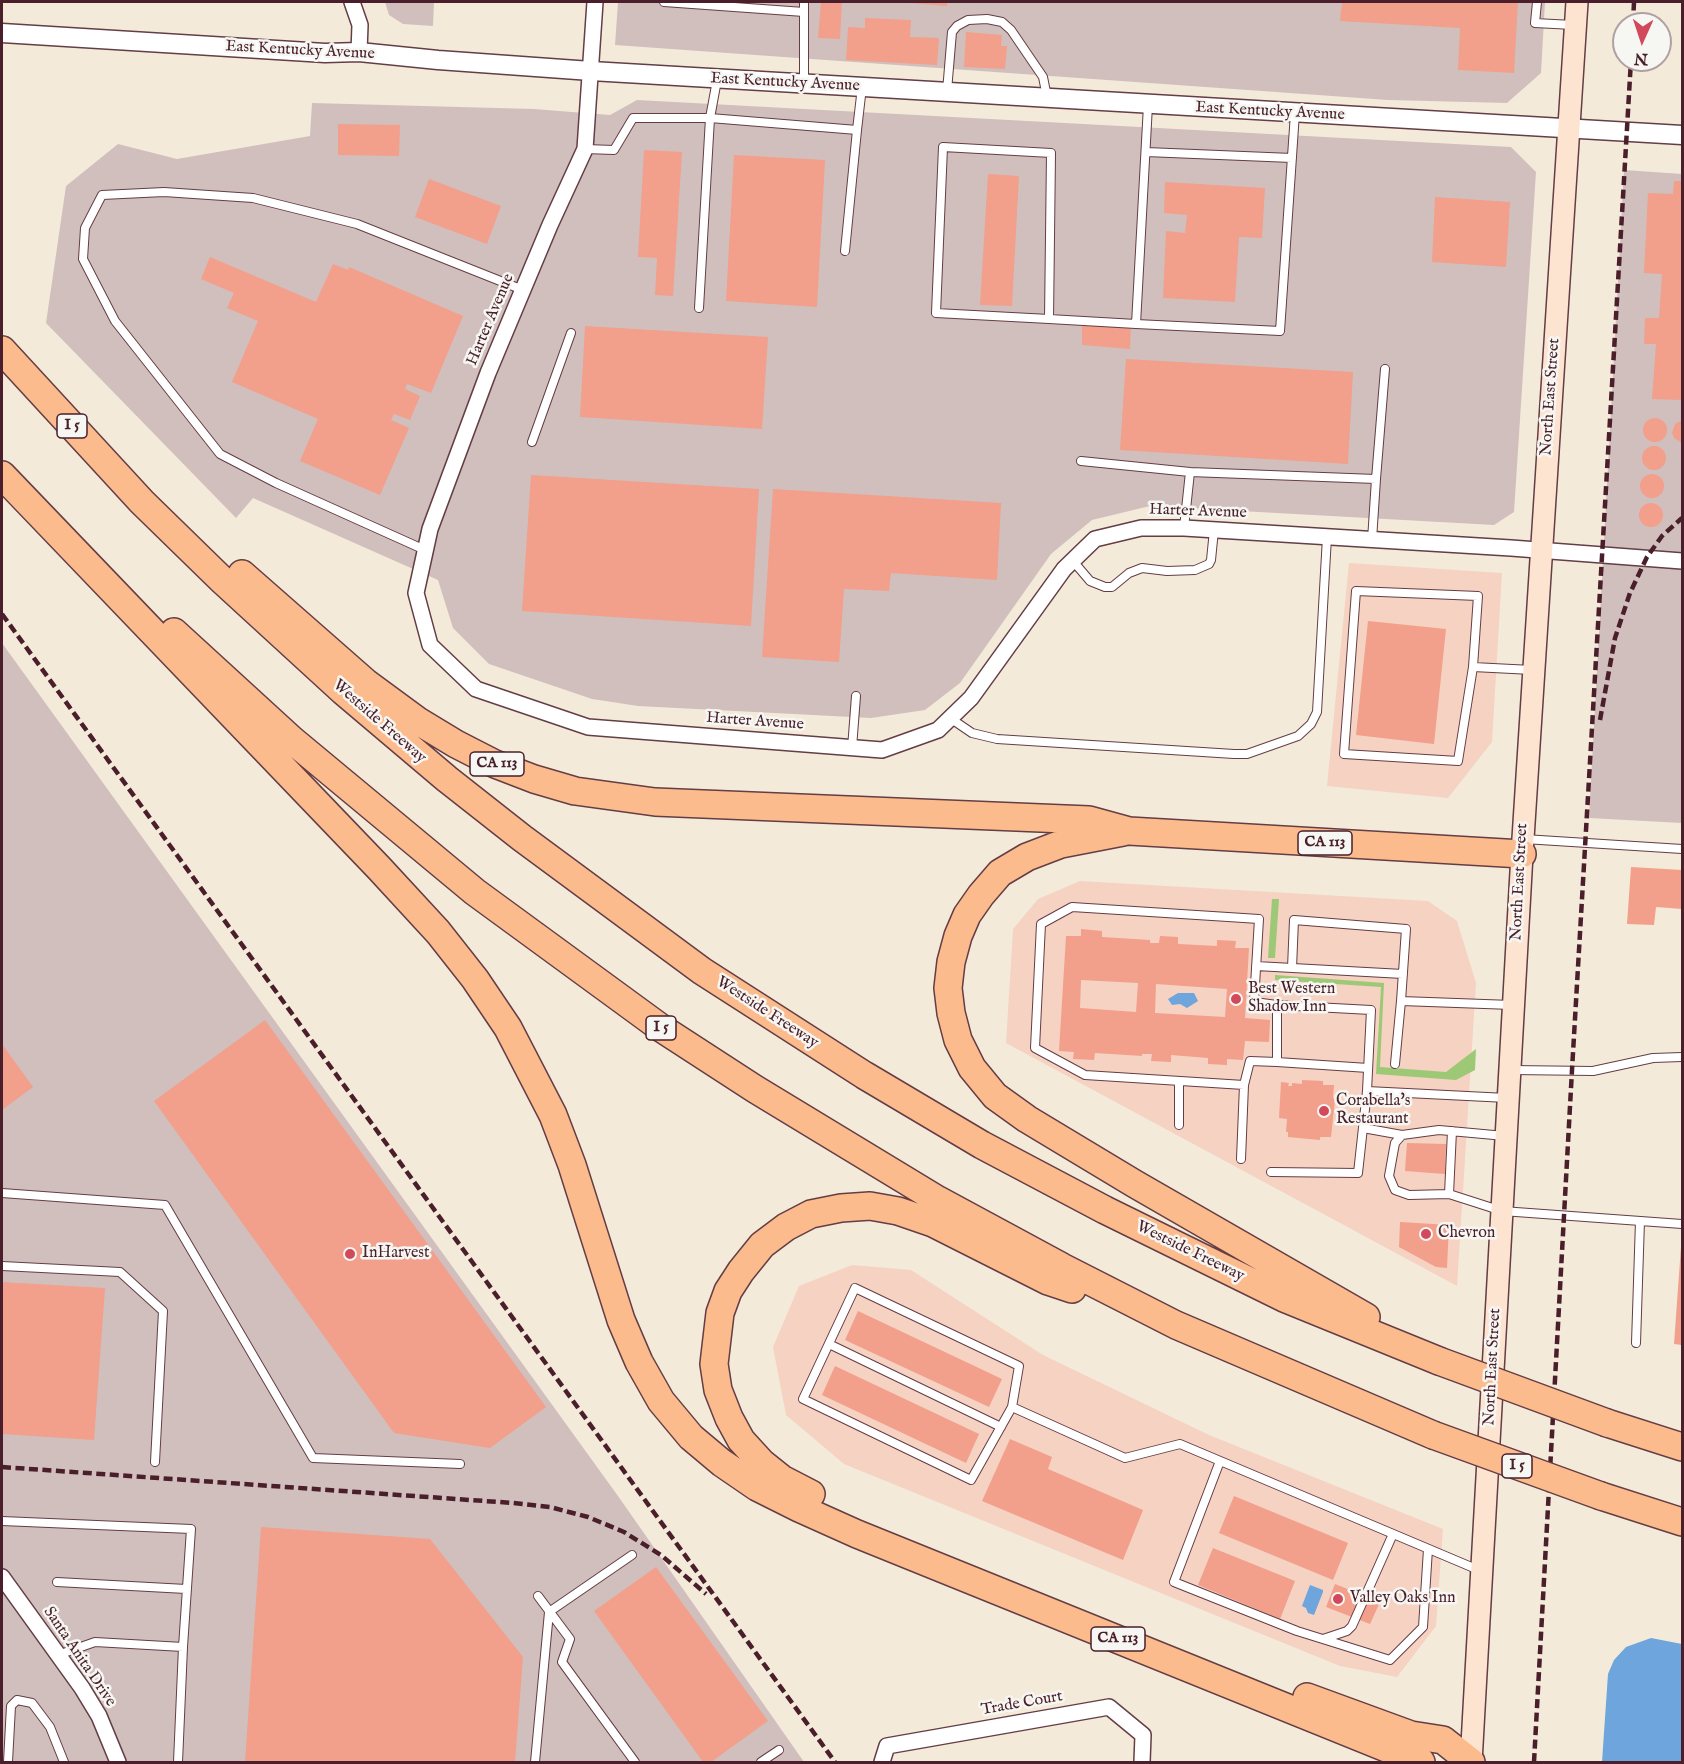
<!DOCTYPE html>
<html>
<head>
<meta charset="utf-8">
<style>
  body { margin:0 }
  #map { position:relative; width:1684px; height:1764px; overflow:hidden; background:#f4eada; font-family:"IM FELL English",serif }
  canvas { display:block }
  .frame { position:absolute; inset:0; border:3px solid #4a1f2b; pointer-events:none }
  .north { position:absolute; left:1612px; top:12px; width:60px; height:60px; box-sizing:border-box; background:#f6f6f2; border:2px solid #b1a0a2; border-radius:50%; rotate:183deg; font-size:16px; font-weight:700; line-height:24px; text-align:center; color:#4a1f2b }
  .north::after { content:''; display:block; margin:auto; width:21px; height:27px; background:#d1495b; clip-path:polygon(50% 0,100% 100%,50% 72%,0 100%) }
</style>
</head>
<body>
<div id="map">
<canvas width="1684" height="1764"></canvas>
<div class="frame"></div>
<div class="north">N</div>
</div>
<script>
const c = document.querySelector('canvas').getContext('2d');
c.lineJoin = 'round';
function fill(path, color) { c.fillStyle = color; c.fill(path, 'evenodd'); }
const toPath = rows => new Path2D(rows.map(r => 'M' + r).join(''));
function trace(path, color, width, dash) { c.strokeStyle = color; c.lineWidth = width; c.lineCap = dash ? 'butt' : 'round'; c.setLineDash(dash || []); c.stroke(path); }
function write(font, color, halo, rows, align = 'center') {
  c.font = font + ' "IM FELL English",serif'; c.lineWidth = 5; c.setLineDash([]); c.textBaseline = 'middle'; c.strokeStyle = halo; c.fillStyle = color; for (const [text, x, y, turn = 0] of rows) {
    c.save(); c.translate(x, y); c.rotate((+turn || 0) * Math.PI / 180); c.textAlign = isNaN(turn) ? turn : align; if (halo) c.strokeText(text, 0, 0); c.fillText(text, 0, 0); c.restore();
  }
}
fill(toPath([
  [1349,563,1502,573,1492,742,1448,798,1327,786],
  [1080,881,1428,901,1457,921,1476,983,1457,1286,1006,1043,1013,929,1038,899],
  [852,1265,911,1270,1043,1355,1209,1435,1443,1529,1436,1626,1397,1677,1340,1666,844,1464,786,1415,773,1347,799,1286]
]), '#f5d2c2');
fill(toPath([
  [385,2,434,2,433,26,403,24,389,15],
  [618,2,1545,2,1541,73,1507,103,1388,100,615,45],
  [637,100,1511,147,1536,172,1514,512,1494,525,1150,506,1092,520,1051,554,960,683,925,710,871,718,638,706,592,699,489,664,453,628,438,580,253,498,236,518,46,323,66,186,118,144,177,159,310,136,312,103,534,109,610,115],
  [1624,170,1682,174,1682,823,1589,818],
  [2,643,618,1496,804,1762,2,1762]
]), '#d1bfbd');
fill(toPath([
  [1272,899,1279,899,1275,958,1268,958],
  [1275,975,1384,983,1380,1067,1446,1072,1476,1049,1475,1070,1456,1080,1376,1074,1381,987,1275,980]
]), '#9dc876');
fill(toPath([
  [1178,993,1194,993,1198,1001,1187,1008,1180,1004,1172,1005,1168,999],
  [1310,1585,1323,1590,1323,1592,1314,1615,1308,1613,1306,1608,1302,1606],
  [1651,1638,1682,1644,1682,1762,1602,1762,1608,1674,1614,1660,1626,1647]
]), '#6da5dc');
fill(toPath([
  [821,2,842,2,840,39,818,38],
  [909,2,947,2,947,6,909,3],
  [1342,2,1518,2,1514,73,1458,70,1460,28,1340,21],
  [865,18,911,20,910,37,939,38,937,65,846,60,848,27,865,28],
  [966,32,1002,35,1001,46,1007,46,1005,69,964,67],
  [338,124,400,125,399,156,338,155],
  [644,150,682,152,673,296,655,295,657,258,638,257],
  [734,155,825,160,817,307,726,301],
  [988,174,1019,176,1012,306,980,305],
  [429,179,501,206,487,244,415,217],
  [1674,181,1682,181,1682,400,1652,399,1656,344,1644,344,1645,318,1659,318,1662,274,1644,273,1648,193,1673,194],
  [1165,182,1265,188,1262,238,1239,237,1235,302,1163,298,1166,231,1185,233,1187,215,1164,213],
  [1435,197,1510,202,1506,267,1432,262],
  [210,257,316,302,333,264,348,270,349,267,463,316,431,393,407,384,405,389,420,396,410,420,394,414,391,420,409,428,380,495,300,461,318,419,232,382,258,321,227,308,234,293,201,279],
  [1082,322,1131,325,1130,349,1082,345],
  [585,326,768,337,762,429,580,417],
  [1126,359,1353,372,1348,464,1120,450],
  '1643 430a12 12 0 1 1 24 0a12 12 0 1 1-24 0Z',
  [1682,420,1682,443,1674,438,1672,433,1675,424],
  '1642 458a12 12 0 1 1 24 0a12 12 0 1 1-24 0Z',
  '1640 486a12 12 0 1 1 24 0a12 12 0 1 1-24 0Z',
  [531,475,759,489,751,626,522,611],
  [773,489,1001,503,997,580,891,573,889,591,844,589,839,662,762,657],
  '1639 515a12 12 0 1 1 24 0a12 12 0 1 1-24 0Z',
  [1368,621,1446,629,1434,744,1356,735],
  [1631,867,1682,870,1682,909,1656,907,1654,925,1627,924],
  [1081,929,1102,931,1102,937,1150,940,1150,943,1159,943,1160,936,1178,937,1178,944,1217,946,1217,940,1236,941,1235,948,1249,948,1245,1018,1270,1020,1269,1042,1245,1041,1243,1060,1227,1059,1227,1065,1208,1064,1208,1058,1171,1055,1171,1062,1151,1061,1152,1054,1142,1054,1142,1056,1095,1053,1094,1060,1073,1059,1074,1052,1059,1051,1066,936,1081,936],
  [1081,980,1138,983,1136,1012,1080,1008],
  [1156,984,1227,989,1225,1017,1155,1013],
  [265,1020,546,1407,490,1448,394,1433,154,1101],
  [2,1044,33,1087,2,1110],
  [1302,1080,1323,1081,1323,1085,1334,1085,1333,1098,1335,1099,1331,1137,1320,1137,1320,1140,1288,1137,1288,1132,1286,1132,1287,1119,1279,1118,1281,1082,1289,1083,1288,1086,1292,1086,1292,1083,1302,1084],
  [1407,1143,1446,1144,1445,1174,1405,1171],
  [1400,1222,1449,1225,1447,1268,1436,1267,1399,1247],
  [1681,1247,1682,1247,1682,1345,1674,1344],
  [2,1282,105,1288,94,1440,2,1434],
  [858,1311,1002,1379,989,1407,845,1340],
  [835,1366,979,1434,966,1463,822,1395],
  [1010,1439,1052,1457,1048,1469,1143,1510,1123,1560,982,1501],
  [1234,1496,1348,1543,1333,1580,1219,1533],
  [261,1527,430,1539,523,1657,515,1762,245,1762],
  [1213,1548,1295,1581,1280,1619,1198,1585],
  [656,1567,768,1721,711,1762,703,1762,594,1611],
  [1335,1584,1380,1602,1370,1624,1326,1607]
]), '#f29f8b');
const service = toPath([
  [664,2,804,12],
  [804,2,804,84],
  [1537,2,1535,23,1573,25],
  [717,80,710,118,857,130,845,251],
  [947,91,952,32,957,26,968,20,987,19,1002,22,1011,30,1043,77,1047,97],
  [857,130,862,87],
  [585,149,614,150,633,118,710,118,699,308],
  [1146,152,1292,158],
  [1049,319,1051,153,943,147,936,313,1049,319,1136,324,1280,331,1295,113],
  [1136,324,1148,105],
  [532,442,571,333],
  [1081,461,1190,472],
  [1376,479,1385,369],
  [1184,528,1190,472,1376,479,1372,540],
  [425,550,276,483,220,454,115,321,83,259,85,228,102,195,164,192,253,198,357,224,523,290],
  [1073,561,1090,581,1105,587,1112,587,1129,573,1142,568,1167,571,1195,570,1209,564,1211,560,1214,530],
  [1473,667,1458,761,1344,754,1356,591,1478,596,1473,667,1532,670],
  [950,718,972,733,997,739,1234,754,1247,754,1298,736,1311,724,1317,712,1327,537],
  [852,748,856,696],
  [1524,839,1682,849],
  [1256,966,1403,974],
  [1292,968,1294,920,1406,929,1401,1001,1512,1005],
  [1277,1005,1254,1002,1259,919,1072,907,1041,924,1035,1048,1085,1075,1244,1085,1250,1061,1277,1062,1277,1005,1371,1010,1367,1091,1507,1098],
  [1277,1062,1368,1068],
  [1395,1064,1401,1001],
  [1511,1070,1593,1071,1653,1058,1682,1057],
  [1179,1125,1179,1081],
  [1363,1128,1402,1135],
  [1505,1136,1439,1130,1402,1135,1395,1143,1389,1176,1395,1190,1409,1195,1449,1194,1502,1211,1682,1224],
  [1241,1159,1244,1085],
  [1271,1172,1358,1173,1367,1091],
  [2,1193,165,1205,313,1458,460,1464],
  [1449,1194,1452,1131],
  [2,1266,120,1272,163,1311,155,1462],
  [1636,1343,1640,1221],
  [829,1344,1001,1427],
  [1012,1407,1019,1366,855,1288,803,1399,971,1480,1012,1407,1125,1458,1180,1444,1481,1571],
  [1220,1461,1174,1582,1297,1631,1390,1660,1423,1627,1428,1549],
  [2,1521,191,1529,183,1647],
  [57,1582,186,1589],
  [538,1596,570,1639,562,1662,635,1762],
  [1323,1639,1347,1631,1352,1626,1393,1534],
  [58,1655,95,1642,183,1647,178,1762],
  [8,1762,11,1706,17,1700,32,1703,50,1727,64,1762],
  [535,1762,549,1612,632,1555],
  [761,1762,779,1750]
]);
const minor = toPath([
  [352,2,360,25,359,52],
  [595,2,585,149,550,225,488,373,430,529,416,593,430,645,476,689,588,727,882,750,938,730,971,698,1064,569,1095,539,1141,528,1184,528,1511,548,1682,561],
  [2,1577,82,1688,99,1716,118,1762],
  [882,1762,887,1746,1109,1707,1143,1735,1142,1762]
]);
const tertiary = toPath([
  [2,33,325,53,359,52,438,60,591,71,1682,135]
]);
const secondary = toPath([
  [1471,1762,1522,854,1577,2]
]);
const motorway = toPath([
  [2,350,142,502,223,581,343,691,447,779,522,838,702,971,864,1075,982,1145,1105,1210,1284,1298,1439,1361],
  [2,475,379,868,438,932,475,979,508,1028,553,1115,572,1165,621,1320,639,1362,661,1401,691,1437,722,1463,757,1487,799,1508,857,1534,1421,1762],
  [242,574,365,682,418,721,456,744,495,764,534,779,575,791,655,802,1089,820,1129,831,1522,854],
  [174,632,292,740,475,892,661,1028,755,1089,938,1200,1062,1267,1176,1325,1433,1435],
  [1123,832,1061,844,1027,857,1000,873,981,895,967,915,958,936,951,962,948,988,951,1013,958,1040,972,1068,995,1096,1027,1119,1135,1184,1366,1317],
  [1607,1423,1682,1447],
  [811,1494,782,1479,762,1463,741,1440,729,1418,718,1390,714,1364,720,1313,728,1291,741,1271,762,1245,786,1227,811,1214,841,1208,870,1206,898,1211,933,1223,1048,1281,1072,1289],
  [1601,1496,1682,1522],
  [1307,1697,1411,1735,1443,1740,1471,1762]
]);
trace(service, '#643d45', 10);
trace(minor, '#643d45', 18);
trace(tertiary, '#643d45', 21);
trace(secondary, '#643d45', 24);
trace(motorway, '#643d45', 30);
trace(service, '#fff', 8);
trace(minor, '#fff', 15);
trace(tertiary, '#fff', 18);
trace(secondary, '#fde4d1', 21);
trace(motorway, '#fbbb8c', 27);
trace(toPath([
  [1633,24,1634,2],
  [2,614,835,1762],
  [1600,720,1615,638,1630,593,1647,557,1662,536,1682,518],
  [2,1467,513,1503,550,1507,588,1517,624,1532,661,1555,706,1594],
  [1534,1762,1572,1070,1631,60]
]), '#4a1f2b', 4.5, [9, 4.5]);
const motorwayBridge = toPath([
  [1439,1361,1607,1423],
  [1433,1435,1601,1496]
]);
trace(motorwayBridge, '#643d45', 30, []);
trace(motorwayBridge, '#fbbb8c', 27);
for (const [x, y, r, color] of [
  [1236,999,6,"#d1495b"],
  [1324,1111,6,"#d1495b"],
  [1426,1234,6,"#d1495b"],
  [350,1254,6,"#d1495b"],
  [1338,1599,6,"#d1495b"]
]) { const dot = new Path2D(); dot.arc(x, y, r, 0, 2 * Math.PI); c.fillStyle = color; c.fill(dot); trace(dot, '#f6f6f2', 2); }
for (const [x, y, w] of [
  [72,426,30],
  [497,764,54],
  [1325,843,54],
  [661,1028,30],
  [1517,1466,30],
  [1118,1639,54]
]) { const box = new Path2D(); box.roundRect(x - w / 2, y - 12, w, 24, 4.5); c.fillStyle = '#f6f6f2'; c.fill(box); trace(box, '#4a1f2b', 1.5); }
write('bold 15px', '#4a1f2b', null, [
  ["I 5",72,426],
  ["CA 113",497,764],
  ["CA 113",1325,843],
  ["I 5",661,1028],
  ["I 5",1517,1466],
  ["CA 113",1118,1639]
]);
write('16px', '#4a1f2b', '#f6f6f2', [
  ["East Kentucky Avenue",300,51,3],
  ["East Kentucky Avenue",785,83,3],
  ["East Kentucky Avenue",1270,112,3],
  ["Harter Avenue",491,320,-67],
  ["North East Street",1551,397,-86],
  ["Harter Avenue",1198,512,2],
  ["Westside Freeway",379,722,41],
  ["Harter Avenue",755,722,4],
  ["North East Street",1520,882,-87],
  ["Westside Freeway",767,1013,33],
  ["Westside Freeway",1190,1252,26],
  ["North East Street",1493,1367,-87],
  ["Santa Anita Drive",79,1657,56],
  ["Trade Court",1022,1704,-10]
]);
write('16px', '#4a1f2b', '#f6f6f2', [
  ["Best Western",1248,990],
  ["Shadow Inn",1248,1008],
  ["Corabella's",1336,1102],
  ["Restaurant",1336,1120],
  ["Chevron",1438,1234],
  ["InHarvest",362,1254],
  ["Valley Oaks Inn",1350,1599]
], 'left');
</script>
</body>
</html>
